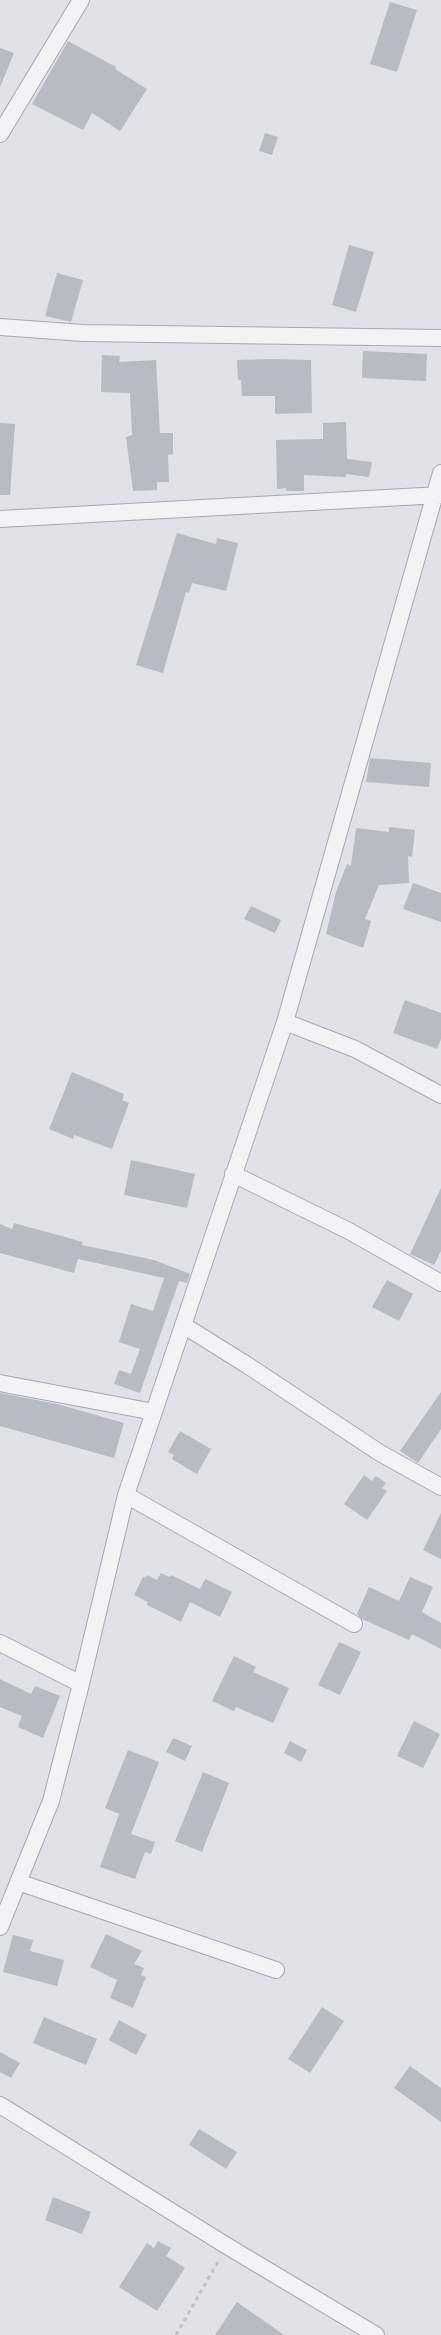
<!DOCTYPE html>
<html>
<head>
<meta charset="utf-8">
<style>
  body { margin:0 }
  canvas { display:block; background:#dfe2e7 }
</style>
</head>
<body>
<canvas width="441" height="2335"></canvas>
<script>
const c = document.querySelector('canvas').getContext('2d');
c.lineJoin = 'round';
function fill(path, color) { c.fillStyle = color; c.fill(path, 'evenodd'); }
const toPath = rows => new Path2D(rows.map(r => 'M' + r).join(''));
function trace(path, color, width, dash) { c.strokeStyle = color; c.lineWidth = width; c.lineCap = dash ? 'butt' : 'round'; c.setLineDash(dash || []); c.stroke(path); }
fill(toPath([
  [390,2,417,10,397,72,370,64],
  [68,41,116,67,115,69,147,89,120,131,92,113,83,130,32,104],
  [0,48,14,53,0,87],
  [265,133,278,137,272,155,259,151],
  [349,245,374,252,356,312,332,305],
  [57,273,83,280,71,322,45,316],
  [363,351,427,354,426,381,362,378],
  [102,355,120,356,119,362,156,360,160,433,173,433,173,454,168,455,169,482,157,482,157,490,133,491,126,437,132,435,130,393,101,392],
  [270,359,311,360,312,413,275,414,275,396,242,396,241,380,238,380,237,360],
  [346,422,347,459,372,462,369,477,346,474,346,477,304,475,304,491,286,491,286,488,277,489,276,440,323,439,323,423],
  [0,423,15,424,10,495,0,495],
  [177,533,216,544,217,538,238,543,226,591,192,583,189,593,186,592,163,673,136,665],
  [370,758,431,763,429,787,366,782],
  [389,827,415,830,412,857,408,856,409,883,379,885,365,919,371,921,363,948,326,934,336,892,347,864,351,866,356,828,389,832],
  [413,883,441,893,441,922,403,909],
  [251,906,281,920,275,933,244,919],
  [405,1000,441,1013,441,1039,437,1049,393,1033],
  [72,1072,124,1094,122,1100,129,1103,112,1149,74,1135,73,1139,49,1129],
  [131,1160,195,1174,187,1208,124,1195],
  [441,1188,441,1251,434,1265,410,1254],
  [14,1223,83,1242,82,1245,154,1260,190,1274,187,1283,179,1281,140,1393,114,1384,119,1370,131,1374,140,1349,119,1342,131,1304,153,1311,164,1278,78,1259,74,1273,0,1253,0,1224,12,1229],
  [387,1280,413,1294,399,1321,372,1307],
  [441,1392,441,1429,418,1463,400,1451],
  [0,1393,57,1404,124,1423,114,1458,0,1426],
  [180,1431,211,1449,197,1474,172,1459,174,1455,168,1452],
  [364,1475,372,1481,376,1476,386,1483,382,1488,387,1491,367,1520,344,1504],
  [441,1513,441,1559,423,1550],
  [161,1573,170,1577,171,1575,200,1589,205,1579,232,1592,220,1617,190,1602,181,1622,147,1605,148,1602,134,1595,143,1577,145,1578,147,1575,157,1580],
  [410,1577,433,1587,422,1612,441,1623,441,1649,412,1634,409,1640,362,1619,357,1614,369,1587,399,1601],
  [339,1642,361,1652,340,1695,318,1685],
  [234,1656,256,1667,253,1672,289,1688,273,1723,236,1707,234,1711,212,1701],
  [0,1679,31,1694,35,1686,60,1696,43,1738,18,1727,22,1716,0,1707],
  [414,1721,440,1734,423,1768,397,1756],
  [173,1738,192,1746,185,1761,166,1752],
  [290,1741,307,1750,301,1762,284,1753],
  [128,1750,159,1762,131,1834,155,1842,151,1854,145,1852,135,1879,100,1867,119,1814,105,1808],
  [203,1772,229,1783,202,1852,175,1841],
  [106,1934,142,1951,134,1964,144,1968,141,1975,146,1977,133,2008,110,1998,117,1980,90,1967],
  [13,1935,33,1940,30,1951,64,1960,57,1986,3,1972],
  [322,2007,344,2021,310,2073,288,2059],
  [44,2017,97,2039,86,2065,33,2043],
  [119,2020,147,2035,136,2055,109,2040],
  [0,2052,20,2063,11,2078,0,2072],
  [410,2066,441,2088,441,2122,394,2088],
  [199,2129,237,2152,226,2169,189,2145],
  [53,2197,91,2212,82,2234,45,2220],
  [158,2241,171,2248,166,2256,185,2268,157,2311,119,2287,147,2243,154,2248],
  [237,2302,284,2335,215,2335]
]), '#b7bbc3');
const street = toPath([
  [0,134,81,0],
  [0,327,83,333,441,338],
  [0,519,441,495],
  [285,1022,355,1049,441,1095],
  [233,1174,349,1231,441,1283],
  [183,1325,247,1365,380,1453,441,1487],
  [0,1383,154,1412],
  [126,1495,354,1624],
  [0,1643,81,1684],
  [18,1882,276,1970],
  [0,1927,51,1801,81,1684,126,1495,285,1022,441,473],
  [0,2105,227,2246,376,2335]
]);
trace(street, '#a5a9b0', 18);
trace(toPath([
  [176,2335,219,2260]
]), '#bdc0c5', 3, [4, 4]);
trace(street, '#f1f3f5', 16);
</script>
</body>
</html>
